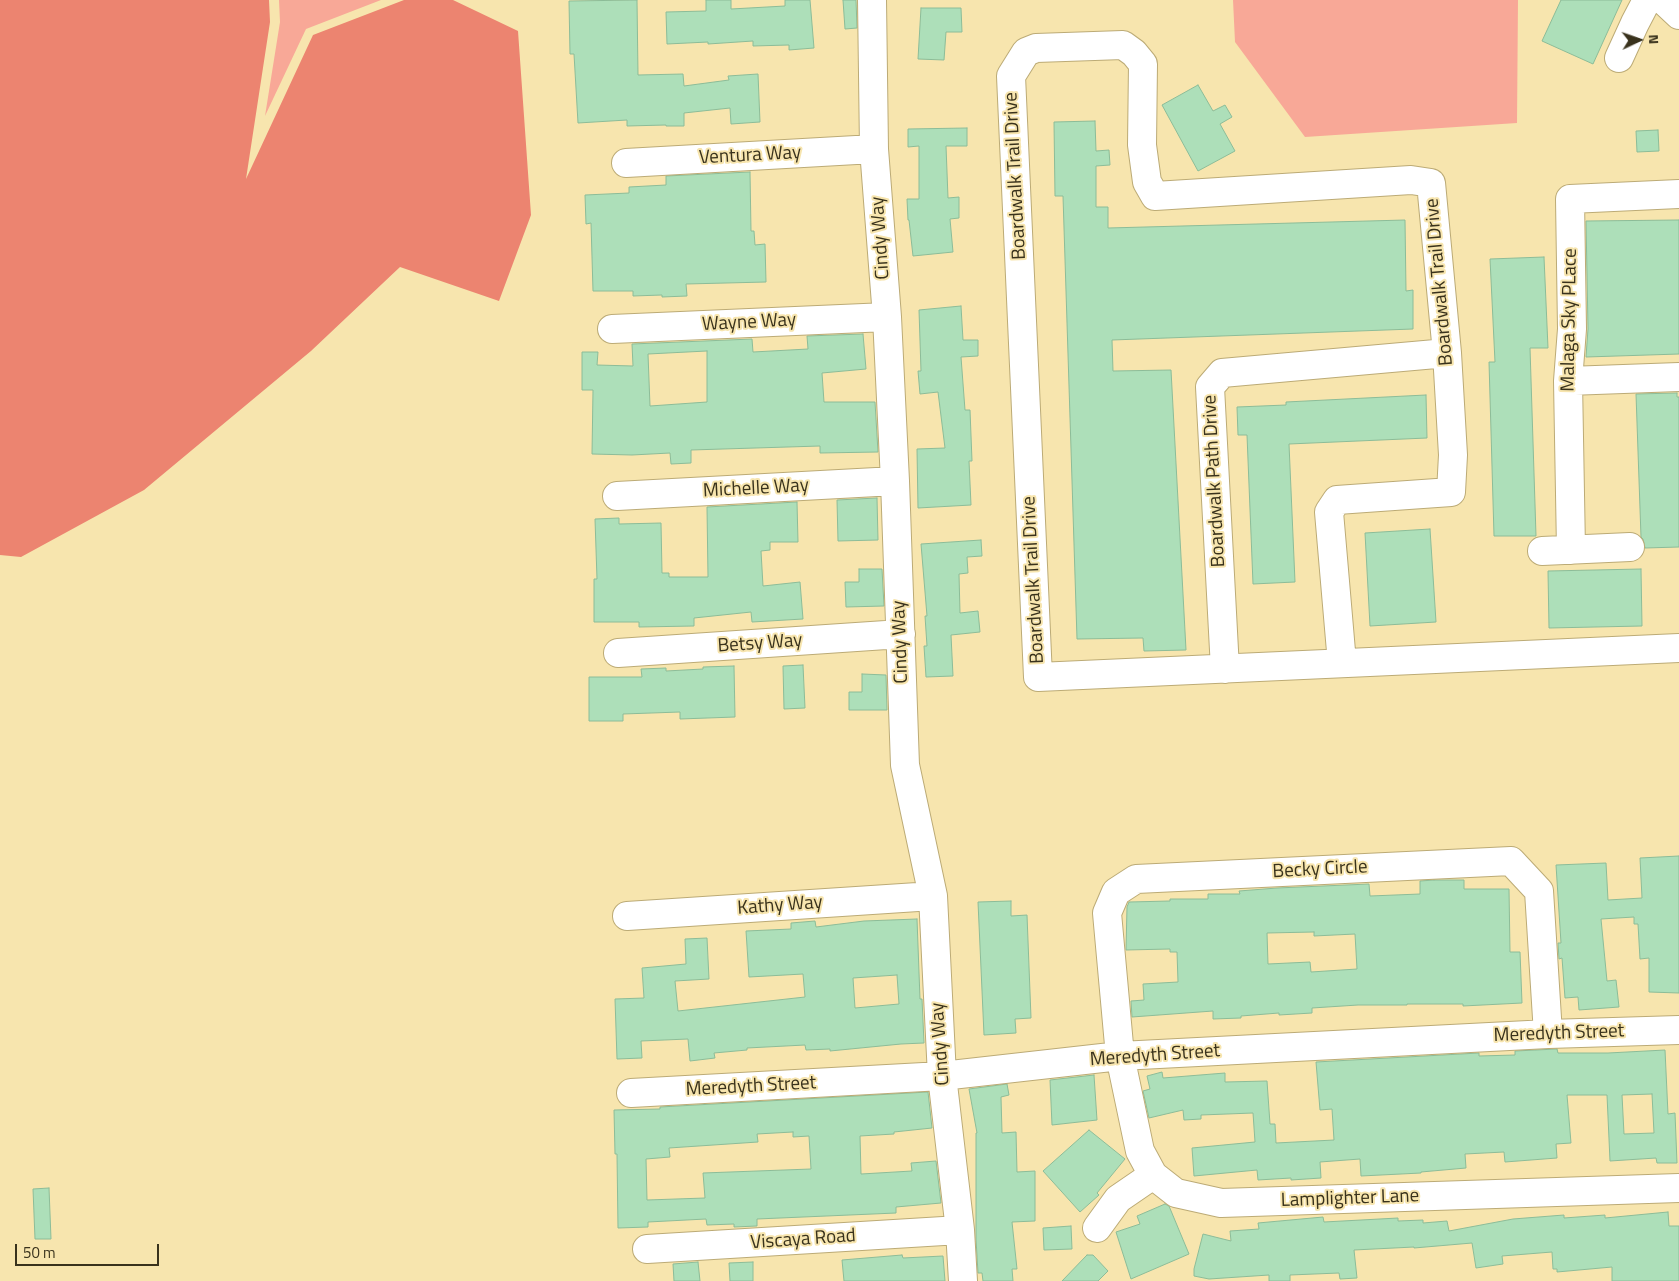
<!DOCTYPE html>
<html>
<head>
<meta charset="utf-8">
<style>
  body { margin:0 }
  #map { position:relative; width:1679px; height:1281px; overflow:hidden; background:#f7e5ae; font-family:"Titillium Web",sans-serif }
  canvas { display:block }
  .north { position:absolute; left:1614px; top:15px; width:50px; height:50px; -webkit-text-stroke:4px #f7e5ae; paint-order:stroke; rotate:87deg; font-size:14px; font-weight:700; line-height:20px; text-align:center; color:#39321c }
  .north::after { content:''; display:block; margin:auto; width:18px; height:22px; background:#39321c; clip-path:polygon(50% 0,100% 100%,50% 72%,0 100%) }
  .scale { position:absolute; left:15px; top:1244px; width:144px; height:22px; box-sizing:border-box; border:2px solid #39321c; border-top:0; padding-left:6px; font-size:15px; line-height:18px; white-space:nowrap; color:#39321c; -webkit-text-stroke:4px #f7e5ae; paint-order:stroke }
</style>
</head>
<body>
<div id="map">
<canvas width="1679" height="1281"></canvas>
<div class="north">N</div>
<div class="scale">50 m</div>
</div>
<script>
const c = document.querySelector('canvas').getContext('2d');
c.lineJoin = 'round';
function fill(path, color) { c.fillStyle = color; c.fill(path, 'evenodd'); }
const toPath = rows => new Path2D(rows.map(r => 'M' + r).join(''));
function trace(path, color, width, dash) { c.strokeStyle = color; c.lineWidth = width; c.lineCap = dash ? 'butt' : 'round'; c.setLineDash(dash || []); c.stroke(path); }
function write(font, color, halo, rows, align = 'center') {
  c.font = font + ' "Titillium Web",sans-serif'; c.lineWidth = 4; c.setLineDash([]); c.textBaseline = 'middle'; c.strokeStyle = halo; c.fillStyle = color; for (const [text, x, y, turn = 0] of rows) {
    c.save(); c.translate(x, y); c.rotate((+turn || 0) * Math.PI / 180); c.textAlign = isNaN(turn) ? turn : align; if (halo) c.strokeText(text, 0, 0); c.fillText(text, 0, 0); c.restore();
  }
}
fill(toPath([
  [279,0,381,0,306,29,265,116,280,22],
  [1233,0,1518,0,1517,123,1305,137,1235,42]
]), '#f8a897');
fill(toPath([
  [0,0,269,0,270,22,246,179,313,35,404,0,453,0,518,31,531,215,499,301,400,267,311,351,144,490,21,557,0,555]
]), '#ec8470');
const building = toPath([
  [637,0,638,75,683,74,684,86,729,80,728,76,758,74,760,122,731,124,730,108,684,113,684,126,666,126,666,125,627,126,627,120,578,123,574,54,570,54,569,1,637,0],
  [706,0,731,0,731,9,785,6,785,0,810,0,814,48,789,50,789,45,753,46,753,41,708,44,708,42,667,44,666,12,706,11,706,0],
  [843,0,856,0,857,28,845,29,843,0],
  [1561,0,1622,0,1593,64,1542,41,1561,0],
  [921,8,961,8,962,32,946,32,944,60,918,59,921,8],
  [1198,85,1213,111,1225,105,1232,117,1220,124,1235,151,1198,171,1162,105,1198,85],
  [1095,121,1096,151,1109,150,1110,165,1096,166,1096,207,1108,207,1108,228,1405,220,1406,291,1413,290,1413,329,1112,340,1113,371,1171,370,1186,650,1144,651,1143,638,1077,639,1063,196,1055,196,1054,122,1095,121],
  [967,128,967,146,946,146,948,198,959,197,959,218,950,219,953,252,913,256,909,220,908,220,907,199,919,199,919,146,908,147,908,129,967,128],
  [1658,130,1659,151,1637,152,1636,131,1658,130],
  [750,172,751,231,754,231,755,245,765,244,766,282,686,284,687,296,662,297,662,295,633,296,633,291,593,291,591,223,586,224,585,195,629,193,629,187,666,185,666,176,750,172],
  [1679,220,1679,354,1586,357,1588,329,1586,221,1679,220],
  [1544,257,1548,348,1530,348,1536,536,1494,536,1489,362,1495,362,1490,259,1544,257],
  [961,306,963,340,978,340,978,356,961,357,965,410,970,410,972,461,969,461,971,505,918,508,917,449,945,448,938,392,920,394,918,371,921,371,919,310,961,306],
  [863,334,866,369,822,373,824,402,875,402,878,452,820,453,820,446,691,450,691,463,671,464,670,453,632,455,592,454,593,390,582,390,582,352,598,352,597,365,633,366,632,344,752,339,753,352,808,349,807,336,863,334],
  [707,351,707,402,650,406,648,354,707,351],
  [1677,393,1677,397,1679,397,1679,547,1645,548,1643,539,1641,537,1636,394,1677,393],
  [1426,395,1427,438,1289,444,1295,582,1253,584,1247,435,1238,435,1237,407,1286,405,1286,402,1426,395],
  [877,498,878,540,838,541,837,500,877,498],
  [797,502,798,542,770,542,770,550,761,551,763,586,800,582,803,619,752,622,751,612,694,618,694,626,639,627,639,622,594,622,594,579,597,579,595,519,619,518,619,524,661,523,662,573,669,573,669,577,708,577,707,507,797,502],
  [1430,529,1436,622,1370,626,1365,533,1430,529],
  [981,540,982,556,967,557,968,573,959,574,960,613,978,611,980,632,951,635,953,676,926,677,924,646,927,646,925,616,927,616,921,544,981,540],
  [859,569,882,569,884,606,846,607,845,582,859,582,859,569],
  [1641,569,1642,626,1549,628,1548,571,1641,569],
  [803,665,805,708,784,709,783,666,803,665],
  [734,666,735,717,680,719,680,712,623,714,623,721,589,721,589,677,642,677,641,669,666,668,666,671,703,669,703,667,734,666],
  [862,674,886,675,887,710,849,710,849,692,862,692,862,674],
  [1679,856,1679,993,1649,992,1649,958,1640,959,1638,924,1634,924,1634,917,1601,919,1607,981,1616,980,1619,1007,1579,1010,1578,997,1565,998,1562,958,1559,959,1558,943,1561,943,1556,865,1606,863,1608,900,1642,898,1640,858,1679,856],
  [1434,880,1464,880,1464,889,1509,889,1510,952,1520,952,1522,1003,1463,1006,1463,1004,1407,1004,1407,1005,1358,1005,1312,1008,1312,1013,1279,1015,1279,1013,1241,1016,1241,1018,1213,1019,1213,1011,1132,1017,1131,1001,1144,1000,1143,984,1178,982,1177,952,1170,952,1170,949,1126,950,1127,907,1129,902,1170,901,1170,899,1208,899,1208,894,1240,894,1239,891,1277,888,1369,884,1370,896,1420,894,1420,881,1434,880],
  [1314,932,1314,936,1355,934,1357,969,1311,972,1310,962,1268,964,1267,933,1314,932],
  [1011,901,1011,916,1027,915,1031,1018,1015,1019,1016,1033,984,1035,978,902,1011,901],
  [917,919,920,999,922,999,924,1043,901,1044,830,1051,830,1049,806,1050,805,1045,747,1048,747,1050,714,1053,715,1058,690,1061,688,1039,641,1041,642,1058,617,1059,615,999,644,998,642,968,686,964,685,939,707,938,709,979,675,981,678,1011,805,997,803,974,749,977,746,931,791,929,791,923,815,921,816,927,864,921,917,919],
  [897,975,899,1004,855,1008,853,978,897,975],
  [1557,1049,1558,1053,1608,1053,1665,1050,1668,1114,1675,1113,1677,1163,1657,1163,1656,1158,1610,1161,1607,1095,1567,1095,1571,1143,1556,1144,1557,1158,1505,1162,1504,1152,1465,1154,1466,1168,1421,1172,1421,1173,1361,1176,1360,1159,1320,1162,1321,1178,1291,1180,1291,1178,1258,1180,1257,1170,1194,1176,1192,1148,1255,1142,1253,1113,1201,1115,1201,1119,1184,1120,1183,1110,1149,1118,1143,1091,1150,1089,1147,1076,1162,1072,1163,1078,1225,1073,1225,1082,1267,1081,1270,1124,1275,1124,1276,1143,1334,1140,1332,1109,1320,1110,1316,1062,1479,1053,1479,1056,1515,1055,1515,1051,1557,1049],
  [1652,1094,1654,1133,1624,1134,1622,1095,1652,1094],
  [1094,1075,1097,1120,1052,1125,1050,1080,1094,1075],
  [1007,1084,1009,1095,1001,1097,1002,1133,1016,1132,1017,1172,1035,1171,1035,1221,1012,1222,1017,1269,1012,1269,1013,1281,983,1281,982,1273,978,1273,976,1239,976,1133,977,1133,969,1089,1007,1084],
  [928,1092,932,1128,894,1132,894,1134,860,1136,861,1174,912,1171,911,1163,936,1161,941,1203,896,1207,896,1213,757,1219,757,1226,734,1227,734,1224,707,1225,706,1219,648,1222,648,1227,618,1228,617,1154,615,1154,614,1110,660,1109,660,1107,928,1092],
  [793,1132,793,1137,809,1136,811,1169,703,1173,705,1198,647,1200,646,1159,670,1157,669,1148,758,1142,757,1134,793,1132],
  [1089,1130,1125,1159,1097,1193,1099,1195,1080,1212,1043,1171,1089,1130],
  [49,1188,51,1239,35,1239,33,1189,49,1188],
  [1165,1204,1169,1206,1189,1254,1131,1279,1116,1232,1140,1224,1137,1216,1165,1204],
  [1668,1212,1669,1226,1679,1226,1679,1281,1612,1281,1612,1267,1557,1272,1557,1269,1553,1269,1552,1252,1502,1256,1503,1264,1476,1268,1472,1243,1414,1248,1414,1247,1354,1250,1357,1278,1340,1279,1339,1273,1290,1275,1290,1281,1269,1281,1269,1275,1209,1279,1194,1276,1194,1269,1203,1234,1231,1241,1230,1231,1259,1229,1258,1223,1323,1217,1324,1222,1398,1218,1398,1221,1423,1220,1423,1223,1447,1221,1449,1231,1513,1219,1564,1215,1564,1218,1605,1215,1605,1218,1668,1212],
  [1071,1226,1072,1249,1044,1250,1043,1228,1071,1226],
  [902,1255,903,1258,943,1256,945,1281,844,1281,842,1260,902,1255],
  [1087,1255,1093,1255,1108,1271,1098,1281,1062,1281,1087,1255],
  [698,1262,700,1281,674,1281,673,1264,698,1262],
  [753,1262,753,1281,730,1281,729,1263,753,1262]
]);
fill(building, '#addfb9');
trace(building, '#8cbc98', 1);
const minor = toPath([
  [872,0,874,149,887,317,895,481,905,765,933,896,942,1076,960,1230,963,1281],
  [1663,0,1679,15],
  [1619,58,1635,23,1647,0],
  [626,163,874,149],
  [612,329,887,317],
  [1568,381,1679,377],
  [617,496,895,481],
  [1571,550,1568,381,1572,329,1570,199,1679,194],
  [1542,551,1630,547],
  [618,653,901,634],
  [1342,663,1329,512,1337,500,1451,492,1453,455,1447,353,1431,183,1411,180,1155,196,1147,182,1142,145,1143,64,1134,53,1123,45,1036,48,1026,52,1011,76,1038,677,1679,648],
  [1225,669,1210,387,1222,373,1447,353],
  [627,916,933,896],
  [1548,1034,1539,891,1511,861,1136,879,1116,892,1107,913,1120,1056,1140,1151,1153,1175,1176,1193,1221,1203,1679,1188],
  [631,1093,942,1076,1120,1056,1548,1034,1679,1030],
  [1097,1228,1118,1199,1153,1175],
  [647,1249,960,1230]
]);
trace(minor, '#bcab76', 30);
trace(minor, '#fff', 28);
write('19px', '#39321c', '#f7e5ae', [
  ["Ventura Way",750,156,-3],
  ["Boardwalk Trail Drive",1016,176,-93],
  ["Cindy Way",881,238,-94],
  ["Boardwalk Trail Drive",1440,282,-95],
  ["Malaga Sky PLace",1570,320,-89],
  ["Wayne Way",749,323,-3],
  ["Boardwalk Path Drive",1215,481,-93],
  ["Michelle Way",756,489,-3],
  ["Boardwalk Trail Drive",1034,580,-93],
  ["Cindy Way",901,642,-92],
  ["Betsy Way",760,644,-4],
  ["Becky Circle",1320,870,-3],
  ["Kathy Way",780,906,-4],
  ["Meredyth Street",1559,1034,-2],
  ["Cindy Way",941,1044,-94],
  ["Meredyth Street",1155,1056,-4],
  ["Meredyth Street",751,1087,-3],
  ["Lamplighter Lane",1350,1199,-2],
  ["Viscaya Road",803,1240,-4]
]);
</script>
</body>
</html>
